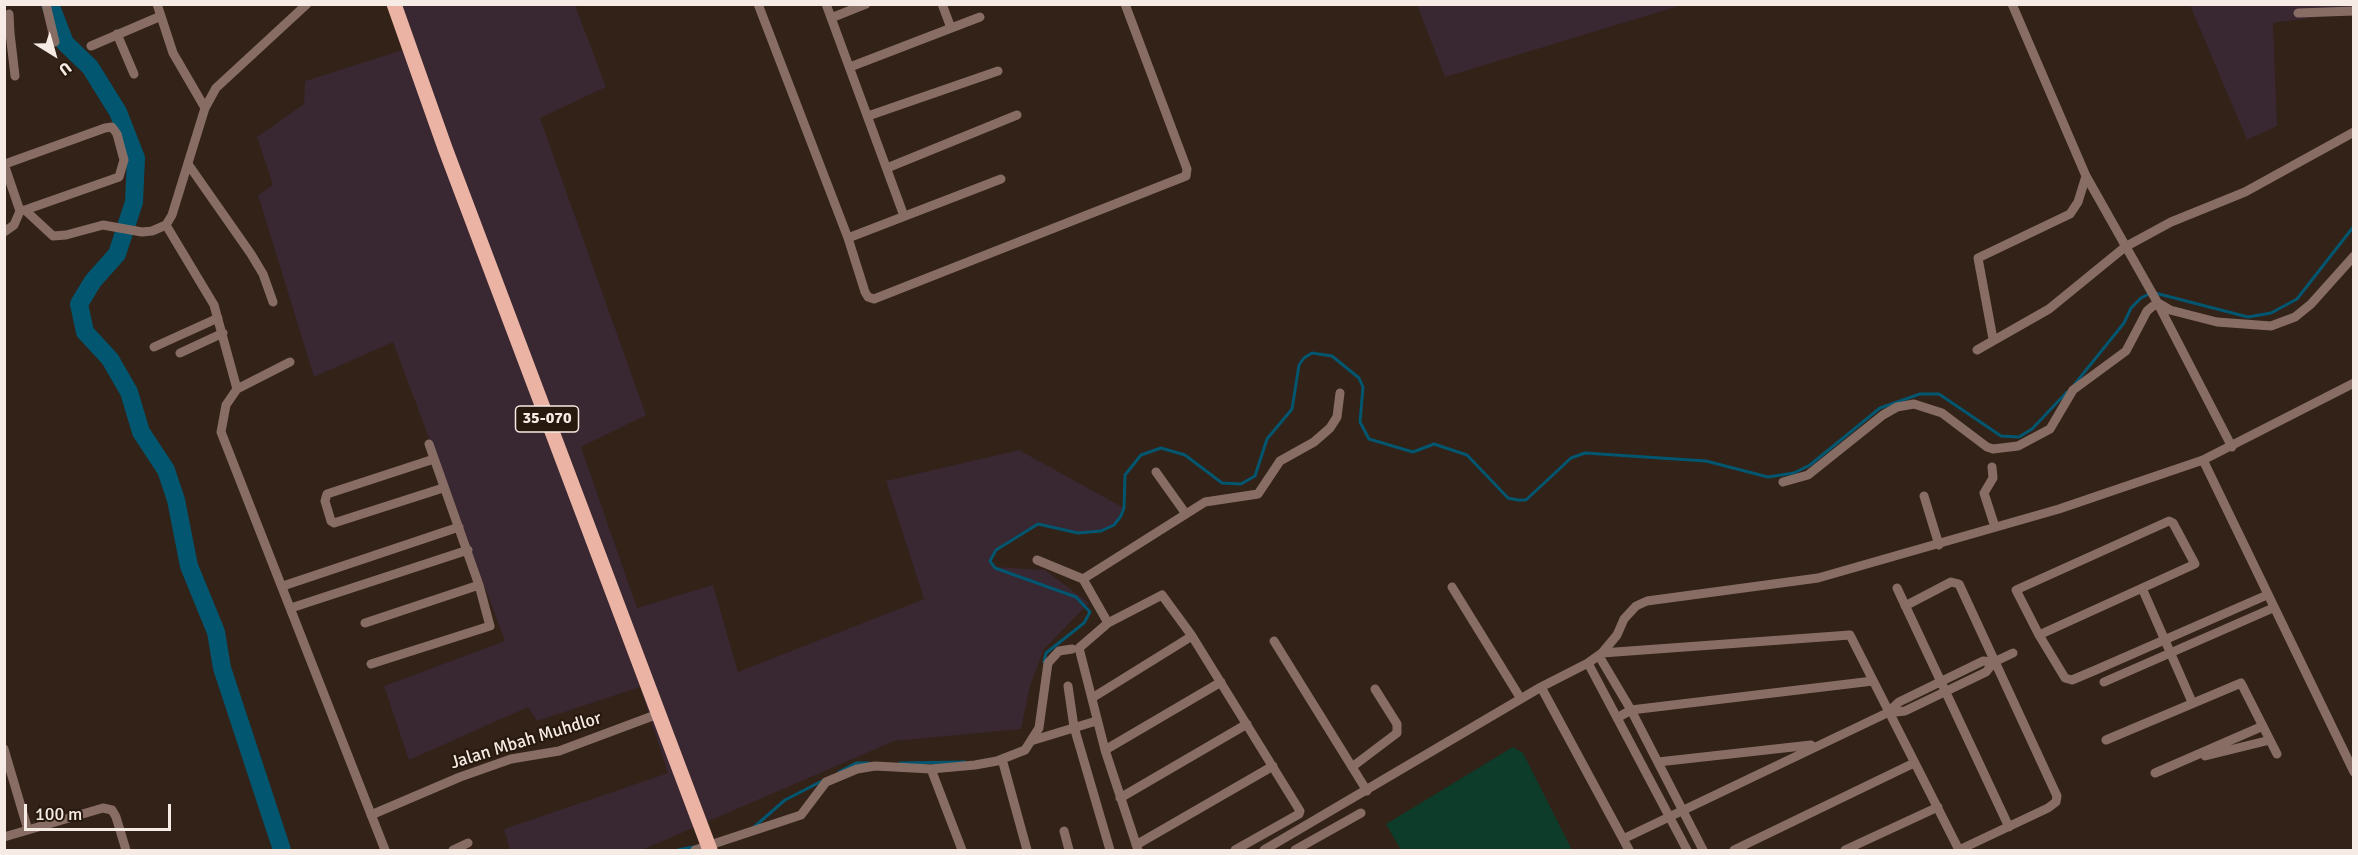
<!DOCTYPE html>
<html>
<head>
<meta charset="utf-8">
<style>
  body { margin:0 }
  #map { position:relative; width:2358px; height:855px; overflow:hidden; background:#322217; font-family:Signika,sans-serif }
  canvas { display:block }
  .frame { position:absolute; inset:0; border:6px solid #f7ece5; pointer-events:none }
  .north { position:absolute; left:24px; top:24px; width:60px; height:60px; -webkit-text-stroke:4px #28190e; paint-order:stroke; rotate:143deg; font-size:16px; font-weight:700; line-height:24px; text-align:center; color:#f7ece5 }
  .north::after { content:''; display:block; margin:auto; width:21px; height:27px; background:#f7ece5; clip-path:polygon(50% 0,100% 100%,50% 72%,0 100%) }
  .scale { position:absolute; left:24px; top:804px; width:147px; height:27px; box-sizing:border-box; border:3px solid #f7ece5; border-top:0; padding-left:8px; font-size:18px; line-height:21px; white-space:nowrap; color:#f7ece5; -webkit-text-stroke:4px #28190e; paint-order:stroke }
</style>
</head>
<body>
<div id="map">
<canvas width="2358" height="855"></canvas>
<div class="frame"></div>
<div class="north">U</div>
<div class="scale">100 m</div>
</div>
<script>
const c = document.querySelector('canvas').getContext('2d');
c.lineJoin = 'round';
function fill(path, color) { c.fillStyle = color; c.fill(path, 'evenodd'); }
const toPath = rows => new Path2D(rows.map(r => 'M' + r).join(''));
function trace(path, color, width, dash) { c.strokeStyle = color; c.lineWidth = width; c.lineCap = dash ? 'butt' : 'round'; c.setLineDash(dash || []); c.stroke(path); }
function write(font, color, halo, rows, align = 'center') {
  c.font = font + ' Signika,sans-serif'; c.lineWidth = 4.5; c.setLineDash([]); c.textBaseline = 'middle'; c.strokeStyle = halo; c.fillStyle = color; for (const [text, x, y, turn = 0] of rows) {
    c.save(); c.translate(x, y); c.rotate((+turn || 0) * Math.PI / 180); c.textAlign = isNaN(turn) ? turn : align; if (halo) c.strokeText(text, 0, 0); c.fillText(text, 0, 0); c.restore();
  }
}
fill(toPath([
  [2353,4,2354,12,2273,23,2277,126,2247,140,2190,5],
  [394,5,575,5,606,87,540,118,646,415,581,447,637,608,713,585,738,672,924,599,886,481,1019,450,1124,508,1121,516,1114,524,1101,531,1078,533,1038,524,1013,537,992,554,990,561,995,567,1045,570,1089,603,1044,649,1030,686,1021,729,894,741,642,850,510,850,504,829,668,773,640,687,537,721,528,707,409,760,384,686,505,641,393,342,314,377,258,195,273,185,257,137,304,104,305,81,409,48],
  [1417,5,1682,5,1445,77]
]), '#392731');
fill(toPath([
  [1513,747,1523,753,1572,850,1401,850,1386,824]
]), '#0d3c2a');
trace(toPath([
  [2155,293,2248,317,2271,313,2297,299,2354,226],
  [2074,385,2124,323,2131,308,2141,298,2149,294],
  [1044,662,1046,653,1084,623,1090,612,1076,597,995,568,990,561,996,550,1038,524,1078,533,1101,531,1114,525,1121,516,1124,508,1125,475,1141,455,1161,448,1185,455,1222,483,1241,484,1255,476,1267,439,1292,409,1299,365,1304,358,1312,353,1332,356,1359,378,1363,387,1360,422,1369,439,1413,452,1434,444,1467,455,1508,498,1518,500,1526,500,1571,458,1585,453,1706,461,1768,477,1794,473,1810,465,1880,408,1920,394,1939,394,2001,436,2019,437,2032,429,2067,392],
  [900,763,965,762],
  [839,772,856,763,869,763],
  [754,827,785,800,822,781],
  [678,850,693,847]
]), '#025670', 3);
trace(toPath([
  [50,4,65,43,90,67,118,112,136,158,134,202,117,254,93,281,79,304,85,332,110,359,129,392,141,432,166,470,176,500,189,566,216,632,222,668,282,850]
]), '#025670', 18);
trace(toPath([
  [46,4,55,42],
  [157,4,173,53,205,108],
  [758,4,848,238,865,292,868,297,874,299,1186,176,1187,169,1125,4],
  [826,4,904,216],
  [942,4,951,28],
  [2012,4,2086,176,2156,300,2232,447],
  [2298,13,2354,11],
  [9,14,10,33],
  [831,18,866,4],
  [4,34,10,33,15,76],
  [117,34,134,74],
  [91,46,161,16],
  [850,67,980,17],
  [868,116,998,71],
  [4,164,20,211,14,225,4,232],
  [5,164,105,128,112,127,117,134,124,160,119,177,25,210],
  [188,164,251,254,263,274,273,302],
  [887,168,1017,115],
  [20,211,25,210,53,236,66,235,103,225,142,232,152,231,166,225,172,215,205,108,216,88,307,4],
  [166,225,214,305,237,389,226,405,221,432,385,850],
  [848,238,1001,179],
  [1993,339,1978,258,2070,214,2078,202,2086,176],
  [154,347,218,318],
  [1977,350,2049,309,2125,247,2171,222,2245,192,2354,132],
  [180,353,223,333],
  [237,389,290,362],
  [434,459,327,494,325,501,331,521,334,523,443,488],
  [2203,460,2354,772],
  [1992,467,1993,478,1984,493,1995,527],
  [1156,472,1186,514],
  [1783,482,1808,475,1883,415,1897,407,1914,404,1942,413,1987,447,1993,449,2018,446,2050,429,2073,390,2126,351,2147,311,2153,306,2158,303,2170,310,2217,322,2271,326,2295,317,2311,304,2354,256],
  [1924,496,1939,545],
  [1037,560,1083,579],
  [283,586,459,527],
  [1452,587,1521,699],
  [1897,588,2009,827],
  [2142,588,2192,702],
  [1905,606,1951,582,1959,584,2057,796,2056,802,2048,808,1959,850],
  [291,608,468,550],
  [365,623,479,585],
  [1108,623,1083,579,1205,502,1258,494,1280,461,1314,442,1330,428,1337,417,1340,393],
  [2039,635,2195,564,2173,523,2169,521,2016,590,2039,635,2065,678,2072,680,2098,669,2267,595],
  [1274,641,1367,791],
  [1602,653,1850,635,1959,850],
  [1599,656,1631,710,1703,850],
  [1588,663,1687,850],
  [371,664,490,626,479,585,429,444],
  [2104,682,2273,608],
  [1068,686,1074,727,1110,850],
  [1541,687,1629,850],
  [1092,698,1192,636],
  [1887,713,1905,711,1986,672,1994,662],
  [1617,718,1631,710,1873,681],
  [1034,740,1093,722],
  [2106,740,2241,683,2277,754],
  [4,749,28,830],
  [1105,750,1221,682],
  [2205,756,2270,740],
  [1002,759,1027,850],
  [1658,762,1811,745],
  [1352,767,1397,733,1397,724,1375,689],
  [931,769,962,850],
  [2155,773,2263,726],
  [1120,798,1247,724],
  [371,815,460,777,511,759,559,751,658,714],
  [1064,831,1069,850],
  [4,837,103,808,112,810,116,817,126,850],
  [1623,839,1887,713,1899,702,1983,661,1994,662,2013,653],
  [1136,845,1273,766],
  [453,850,468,843],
  [695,850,801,815,826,782,857,769,875,766,931,769,975,765,997,761,1025,750,1039,728,1048,663,1059,651,1072,649],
  [1138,850,1105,750,1079,648,1108,623,1162,595,1192,636,1300,811,1299,814,1235,850],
  [1264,850,1541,687,1588,663,1602,653,1617,635,1624,619,1636,606,1647,601,1818,578,2059,509,2203,460,2354,383],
  [1295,850,1361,813],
  [1734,850,1914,763],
  [1845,850,1938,807]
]), '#886d65', 9);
trace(toPath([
  [394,4,445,148,710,850]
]), '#ebb3a3', 15);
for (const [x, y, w] of [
  [547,419,63]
]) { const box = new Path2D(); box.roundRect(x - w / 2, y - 13, w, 26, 4.5); c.fillStyle = '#28190e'; c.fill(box); trace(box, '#f7ece5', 1.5); }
write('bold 16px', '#f7ece5', null, [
  ["35-070",547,419]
]);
write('18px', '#f7ece5', '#28190e', [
  ["Jalan Mbah Muhdlor",526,741,-17]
]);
</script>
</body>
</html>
